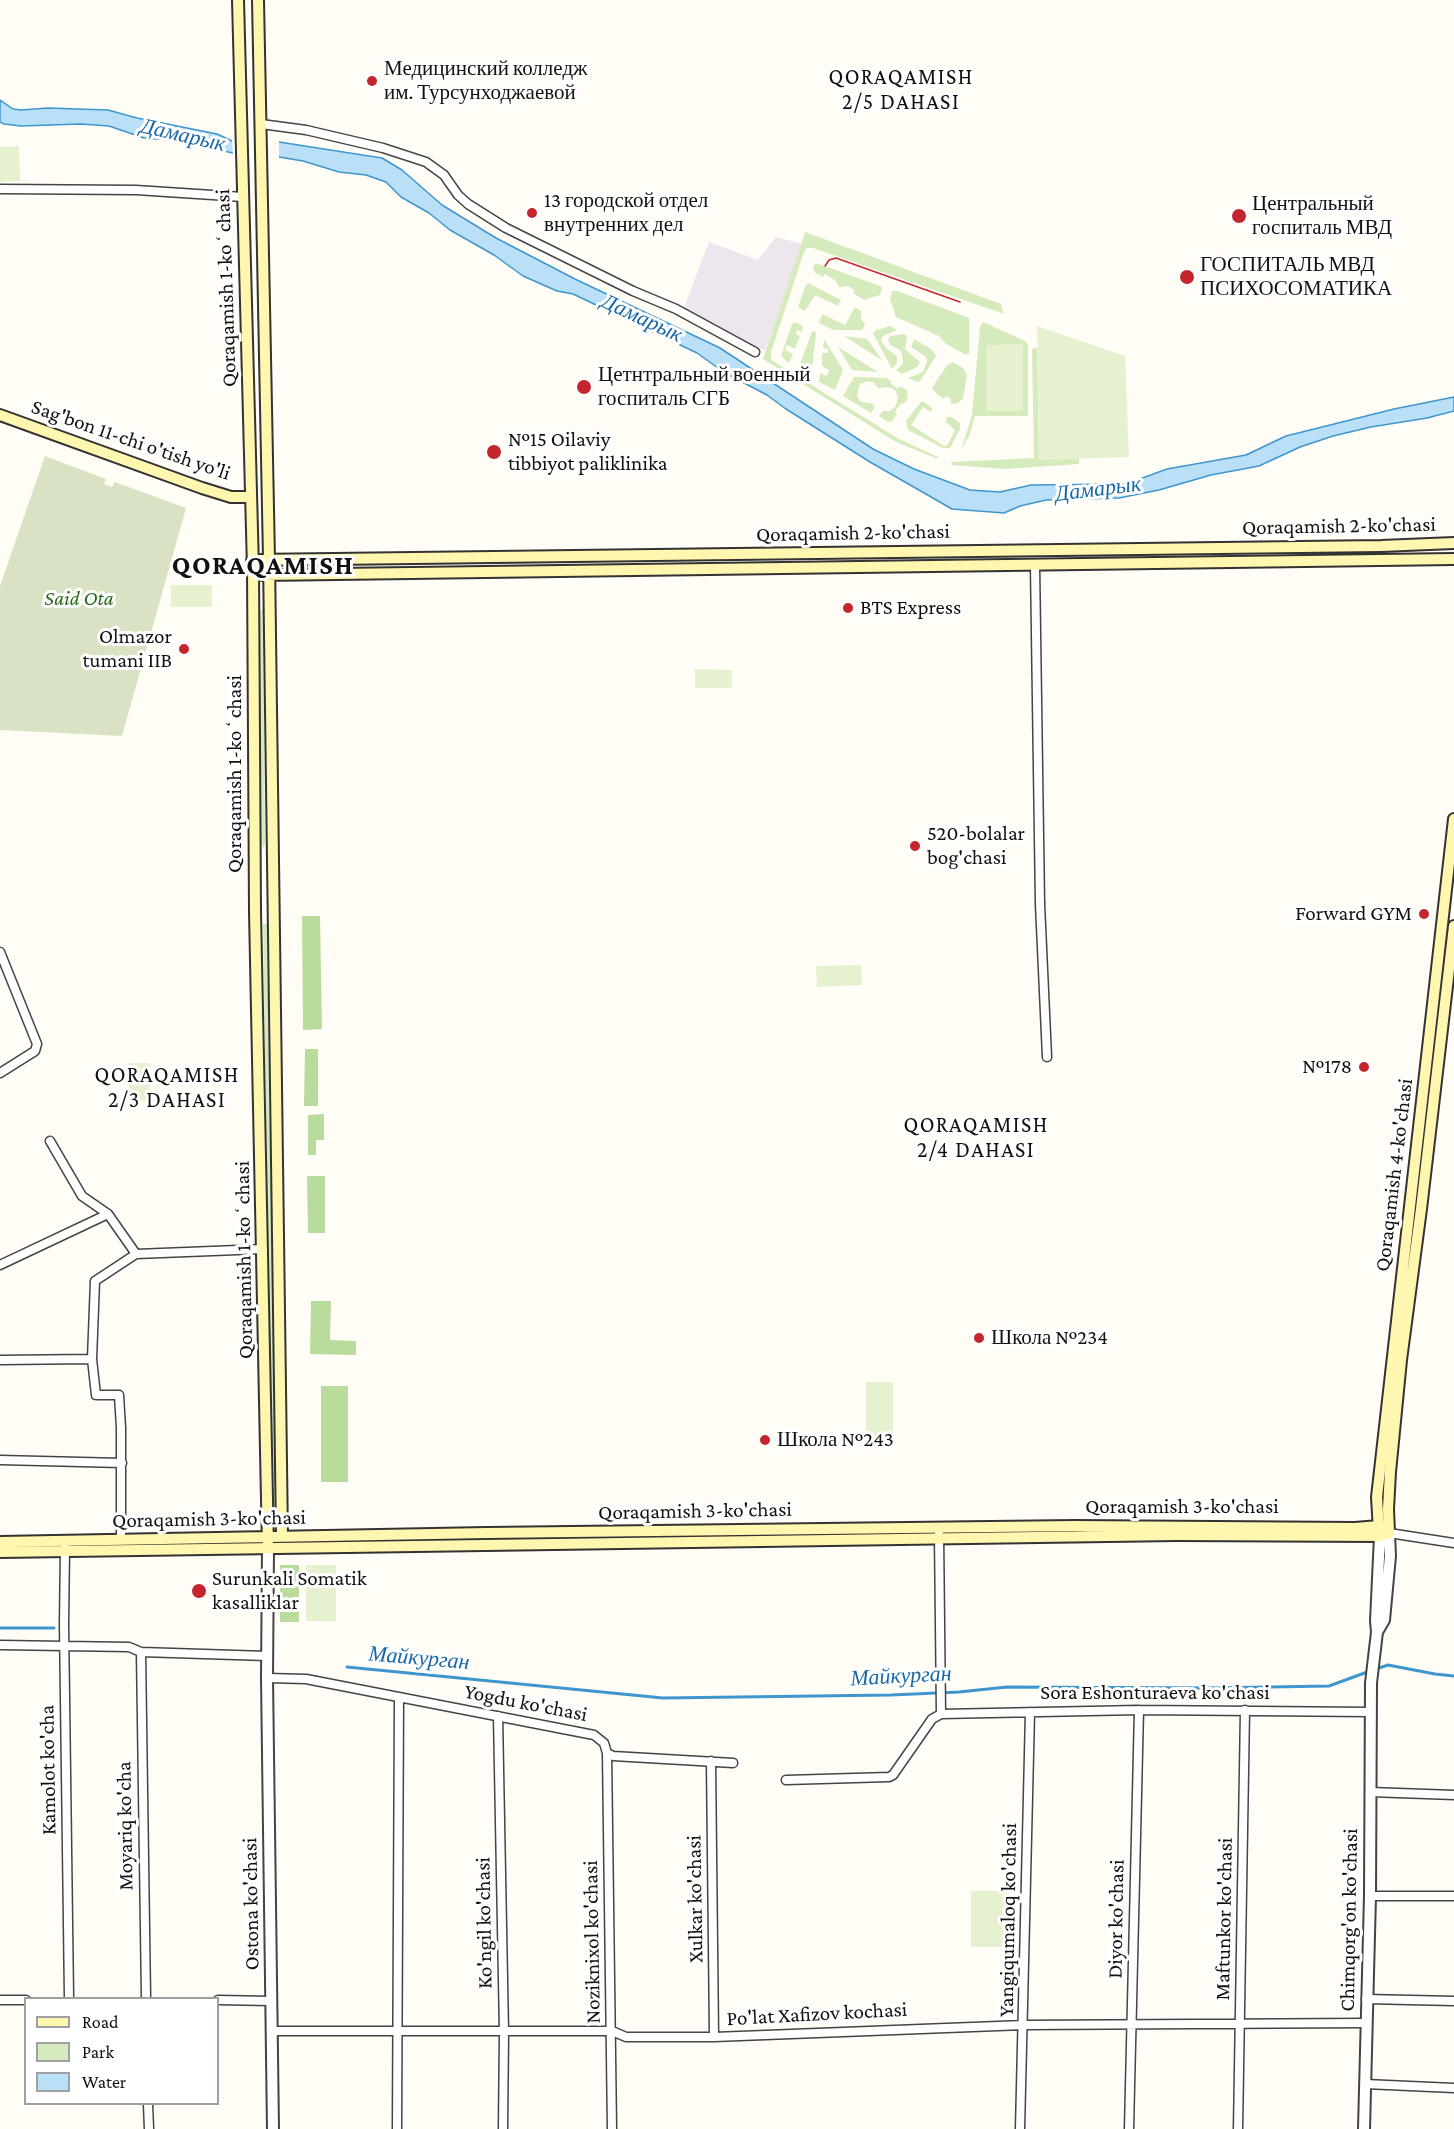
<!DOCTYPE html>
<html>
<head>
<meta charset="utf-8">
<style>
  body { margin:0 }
  #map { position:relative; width:1454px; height:2129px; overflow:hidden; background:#fffdf5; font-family:"Crimson Pro",serif }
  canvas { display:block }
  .legend { position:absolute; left:24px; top:1997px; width:195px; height:108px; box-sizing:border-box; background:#fff; border:2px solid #a0a0a0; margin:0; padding:8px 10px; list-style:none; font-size:18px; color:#111 }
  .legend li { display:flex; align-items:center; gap:12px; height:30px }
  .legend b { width:30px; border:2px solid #a0a0a0 }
</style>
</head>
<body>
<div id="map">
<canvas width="1454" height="2129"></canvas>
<ul class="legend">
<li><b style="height:8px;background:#fff6b0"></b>Road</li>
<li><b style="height:16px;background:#d5ebbd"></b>Park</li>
<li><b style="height:16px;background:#b9e0f7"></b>Water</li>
</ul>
</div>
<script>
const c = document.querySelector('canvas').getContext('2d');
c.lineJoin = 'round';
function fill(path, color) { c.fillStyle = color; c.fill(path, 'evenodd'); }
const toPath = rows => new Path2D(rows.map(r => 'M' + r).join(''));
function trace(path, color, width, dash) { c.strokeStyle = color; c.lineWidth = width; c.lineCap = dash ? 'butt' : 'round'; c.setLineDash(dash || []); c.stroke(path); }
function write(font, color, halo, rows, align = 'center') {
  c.font = font + ' "Crimson Pro",serif'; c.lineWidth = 6; c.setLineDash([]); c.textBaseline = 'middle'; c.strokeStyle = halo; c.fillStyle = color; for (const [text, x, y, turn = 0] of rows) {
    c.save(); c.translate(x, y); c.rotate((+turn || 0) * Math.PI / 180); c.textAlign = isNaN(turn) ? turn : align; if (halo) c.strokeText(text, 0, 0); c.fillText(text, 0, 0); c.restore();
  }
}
fill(toPath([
  [776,237,802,244,765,351,683,310,709,242,758,260]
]), '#eee6ef');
fill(toPath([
  [805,232,1001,304,1004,314,813,248,807,248,804,252,771,352,771,360,899,439,938,457,938,459,896,442,763,359],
  [815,264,819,264,880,286,882,288,880,295,864,300,853,293,855,290,848,286,839,287,836,281,825,274,823,277,814,272,813,268],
  [808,283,841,300,838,306,815,295,805,311,801,309,798,307,805,287],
  [892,291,897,291,969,318,969,354,964,354,945,343,939,336,896,317,890,299],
  [855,307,861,311,861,318,865,325,862,330,833,330,819,323,822,314,845,325],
  [795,322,803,326,802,332,797,330,796,334,800,336,795,349,787,345,785,350,793,354,789,363,781,356,792,324],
  [983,322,1025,341,1028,345,1028,416,975,416,970,434,961,450,972,415,980,327],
  [890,326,897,330,883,336,881,341,887,349,897,356,897,363,892,369,873,333,876,330],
  [815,331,816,334,811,376,802,371,799,367,812,332],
  [904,334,907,336,905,349,920,362,917,367,902,374,896,370,903,364,902,354,900,350,890,345,888,339,891,336],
  [844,336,867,339,883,361],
  [824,339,843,370,835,390,819,382,820,373,827,376,829,370,822,366,822,353,828,353,828,349,823,348],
  [914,339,931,349,936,356,920,381,917,382,908,378,923,372,927,361,926,357,911,347],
  [838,347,878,372,852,370],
  [1034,348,1037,348,1039,459,1079,459,1079,464,1005,469,952,465,951,462,1034,458,1032,350],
  [953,362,963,368,967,375,963,399,956,404,950,403,951,399,946,396,944,399,939,396,932,388,947,365],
  [854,377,886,378,891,381,890,383,898,389,900,386,908,391,907,400,903,404,901,403,895,412,897,414,892,421,888,422,879,416,883,411,890,411,896,406,898,397,895,390,889,387,878,388,874,383,868,381,860,384,857,396,861,402,871,403,875,406,871,413,843,396],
  [921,402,924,402,933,409,930,412,923,407,911,425,944,446,947,446,955,430,946,422,947,418,945,417,951,417,960,423,960,429,950,448,943,448,908,430,906,421],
  [263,608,265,845,262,848,259,613],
  [263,924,267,924,276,1520,272,1520]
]), '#d5ebbd');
fill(toPath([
  [302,916,320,916,322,1029,303,1030],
  [305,1049,318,1049,318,1106,304,1106],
  [324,1114,324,1140,316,1140,316,1155,308,1155,308,1115],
  [307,1176,325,1176,325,1233,308,1233],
  [311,1301,331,1301,330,1340,356,1341,356,1355,310,1354],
  [321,1386,348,1386,348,1482,321,1482],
  [280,1565,299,1565,299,1622,280,1622]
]), '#b9dc9c');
fill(toPath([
  [45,456,106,479,104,484,112,487,115,482,186,508,122,736,0,730,0,586]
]), '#d9e3c4');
fill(toPath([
  [19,146,20,181,0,182,0,147],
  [1037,326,1125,356,1129,457,1039,460],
  [1023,344,1023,411,986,411,986,345],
  [171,585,212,585,212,607,171,607],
  [695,669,732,670,732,688,695,688],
  [861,965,862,985,817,987,816,966],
  [129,1063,150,1063,150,1101,129,1101],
  [866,1382,893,1382,893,1441,866,1441],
  [306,1565,336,1565,336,1621,306,1621],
  [971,1891,1006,1891,1006,1947,971,1947]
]), '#e6f2cf');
const water = toPath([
  [0,100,13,109,21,110,48,108,108,110,137,118,217,134,232,141,279,142,382,158,402,170,442,205,496,238,575,279,720,348,873,449,914,469,970,490,1000,492,1031,485,1126,484,1167,469,1246,455,1286,436,1394,409,1454,397,1454,411,1427,418,1371,427,1333,436,1300,447,1259,466,1211,475,1159,490,1119,498,1046,500,1020,506,1004,513,952,509,870,462,786,409,767,395,725,373,697,353,573,294,557,291,523,276,494,255,450,230,429,213,401,197,386,182,366,175,339,172,303,161,279,157,233,153,172,140,144,138,109,126,81,124,21,126,4,124,0,122,0,100]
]);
fill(water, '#b9e0f7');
trace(water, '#3f96cf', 1.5);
fill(toPath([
  [232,137,279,139,279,160,233,156]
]), '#fffdf5');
trace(toPath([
  [0,1628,54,1628],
  [347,1667,663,1698,891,1695,959,1692,1007,1687,1210,1688,1329,1686,1370,1671],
  [1376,1669,1388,1665,1435,1674,1454,1676]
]), '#3f96cf', 3);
const minor = toPath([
  [261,124,306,130,383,148,426,162,444,175,458,195,468,204,506,228,633,291,676,309,755,352],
  [0,189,136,190,243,197],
  [1035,565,1040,904,1047,1057],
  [0,952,37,1044,35,1051,0,1073],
  [50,1141,82,1196,108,1214,136,1254],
  [136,1254,263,1249],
  [0,1265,108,1214],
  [92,1359,95,1281,136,1254],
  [0,1360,92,1359,96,1395,119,1395,121,1428,121,1540],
  [0,1460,122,1463],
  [1389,1533,1454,1543],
  [939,1534,941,1714],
  [65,1548,64,1624,69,1998],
  [0,1645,129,1647,141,1652,267,1656],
  [141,1652,146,1998],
  [267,1678,306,1679,594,1735,604,1743,607,1753,613,1756,733,1763],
  [498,1716,504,2032,503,2129],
  [607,1753,612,2129],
  [711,1761,714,2037],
  [786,1780,889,1777,893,1775,932,1719,941,1714,1139,1710,1370,1712],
  [1370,1792,1454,1795],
  [1370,1896,1454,1896],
  [1366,1999,1454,2001],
  [0,2000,26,2000],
  [218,2000,271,2001],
  [272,2031,612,2031,626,2037,714,2037,1024,2025,1366,2023],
  [1365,2084,1454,2088],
  [148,2104,149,2129],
  [397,2129,399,1697],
  [1020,2129,1030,1712],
  [1129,2129,1139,1710],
  [1238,2129,1245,1710]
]);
const tertiary = toPath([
  [268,1548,267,1678,273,2129],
  [1377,1632,1384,1620,1390,1556,1389,1533],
  [1364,2129,1370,1896,1371,1683,1377,1632,1376,1621,1380,1536]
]);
const secondary = toPath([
  [238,0,253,568,255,912,268,1548],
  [258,0,269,559,282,1537],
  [0,415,202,488,231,497,251,497],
  [252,560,1381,546,1454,543],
  [262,575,1454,559],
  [1379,1531,1377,1497,1454,819],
  [1389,1533,1388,1509,1390,1472,1401,1360,1421,1209,1454,926],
  [0,1542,487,1533,1075,1526,1355,1528,1379,1526,1389,1533],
  [0,1552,1177,1535,1380,1536,1389,1533]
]);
trace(minor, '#444', 11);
trace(tertiary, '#444', 14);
trace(secondary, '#333', 14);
trace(minor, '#fff', 8);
trace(tertiary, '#fff', 10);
trace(secondary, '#fff6b0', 10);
trace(toPath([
  [825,266,829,260,836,258,960,302]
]), '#c4262e', 1.5);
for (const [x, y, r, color] of [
  [372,81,6,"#c4262e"],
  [532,213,6,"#c4262e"],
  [1239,216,8,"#c4262e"],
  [1187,277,8,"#c4262e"],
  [584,387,8,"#c4262e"],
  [494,452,8,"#c4262e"],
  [848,608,6,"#c4262e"],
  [184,649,6,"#c4262e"],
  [915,846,6,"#c4262e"],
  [1424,914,6,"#c4262e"],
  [1364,1067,6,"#c4262e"],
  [979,1338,6,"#c4262e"],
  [765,1440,6,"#c4262e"],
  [199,1591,8,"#c4262e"]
]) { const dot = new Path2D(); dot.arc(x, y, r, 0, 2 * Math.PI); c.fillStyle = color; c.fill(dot); trace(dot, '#fff', 2); }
write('21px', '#111', '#fff', [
  ["Медицинский колледж",384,69],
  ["им. Турсунходжаевой",384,93],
  ["13 городской отдел",544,201],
  ["внутренних дел",544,225],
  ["Центральный",1252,204],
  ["госпиталь МВД",1252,228],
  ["ГОСПИТАЛЬ МВД",1200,265],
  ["ПСИХОСОМАТИКА",1200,289],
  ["Цетнтральный военный",598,375],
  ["госпиталь СГБ",598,399],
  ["№15 Oilaviy",508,440],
  ["tibbiyot paliklinika",508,464],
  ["BTS Express",860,608],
  ["Olmazor",172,637,"right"],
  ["tumani IIB",172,661,"right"],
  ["520-bolalar",927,834],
  ["bog'chasi",927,858],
  ["Forward GYM",1412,914,"right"],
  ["№178",1352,1067,"right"],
  ["Школа №234",991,1338],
  ["Школа №243",777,1440],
  ["Surunkali Somatik",212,1579],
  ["kasalliklar",212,1603]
], 'left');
write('21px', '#111', '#fff', [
  ["Qoraqamish 1-koʻchasi",226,288,-92],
  ["Sag'bon 11-chi o'tish yo'li",131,440,19],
  ["Qoraqamish 2-ko'chasi",1339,526,-1],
  ["Qoraqamish 2-ko'chasi",853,533,-1],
  ["Qoraqamish 1-koʻchasi",235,774,-90],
  ["Qoraqamish 4-ko'chasi",1394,1175,-83],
  ["Qoraqamish 1-koʻchasi",244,1260,-91],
  ["Qoraqamish 3-ko'chasi",1182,1507],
  ["Qoraqamish 3-ko'chasi",695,1511,-1],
  ["Qoraqamish 3-ko'chasi",209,1519,-1],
  ["Sora Eshonturaeva ko'chasi",1155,1693],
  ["Yogdu ko'chasi",526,1703,11],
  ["Kamolot ko'cha",48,1770,-91],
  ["Moyariq ko'cha",125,1826,-91],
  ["Xulkar ko'chasi",695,1899,-91],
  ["Ostona ko'chasi",251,1904,-91],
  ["Diyor ko'chasi",1116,1919,-89],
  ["Maftunkor ko'chasi",1224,1919,-89],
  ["Yangiqumaloq ko'chasi",1008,1920,-89],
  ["Chimqorg'on ko'chasi",1349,1920,-89],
  ["Ko'ngil ko'chasi",484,1923,-91],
  ["Noziknixol ko'chasi",592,1942,-91],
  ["Po'lat Xafizov kochasi",817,2014,-3]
]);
write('italic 21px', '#2f6b1f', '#fff', [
  ["Said Ota",79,599]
]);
c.letterSpacing = '1.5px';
write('22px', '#111', '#fff', [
  ["QORAQAMISH",901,77],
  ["2/5 DAHASI",901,102],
  ["QORAQAMISH",167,1075],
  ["2/3 DAHASI",167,1100],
  ["QORAQAMISH",976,1125],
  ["2/4 DAHASI",976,1150]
]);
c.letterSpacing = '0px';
write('italic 22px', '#1768a6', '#fff', [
  ["Дамарык",183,135,13],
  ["Дамарык",642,318,25],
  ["Дамарык",1098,489,-7],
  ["Майкурган",419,1658,5],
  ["Майкурган",901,1676,-3]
]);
c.letterSpacing = '1.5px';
write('bold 27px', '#111', '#fff', [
  ["QORAQAMISH",263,566]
]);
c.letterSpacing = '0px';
</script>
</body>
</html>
